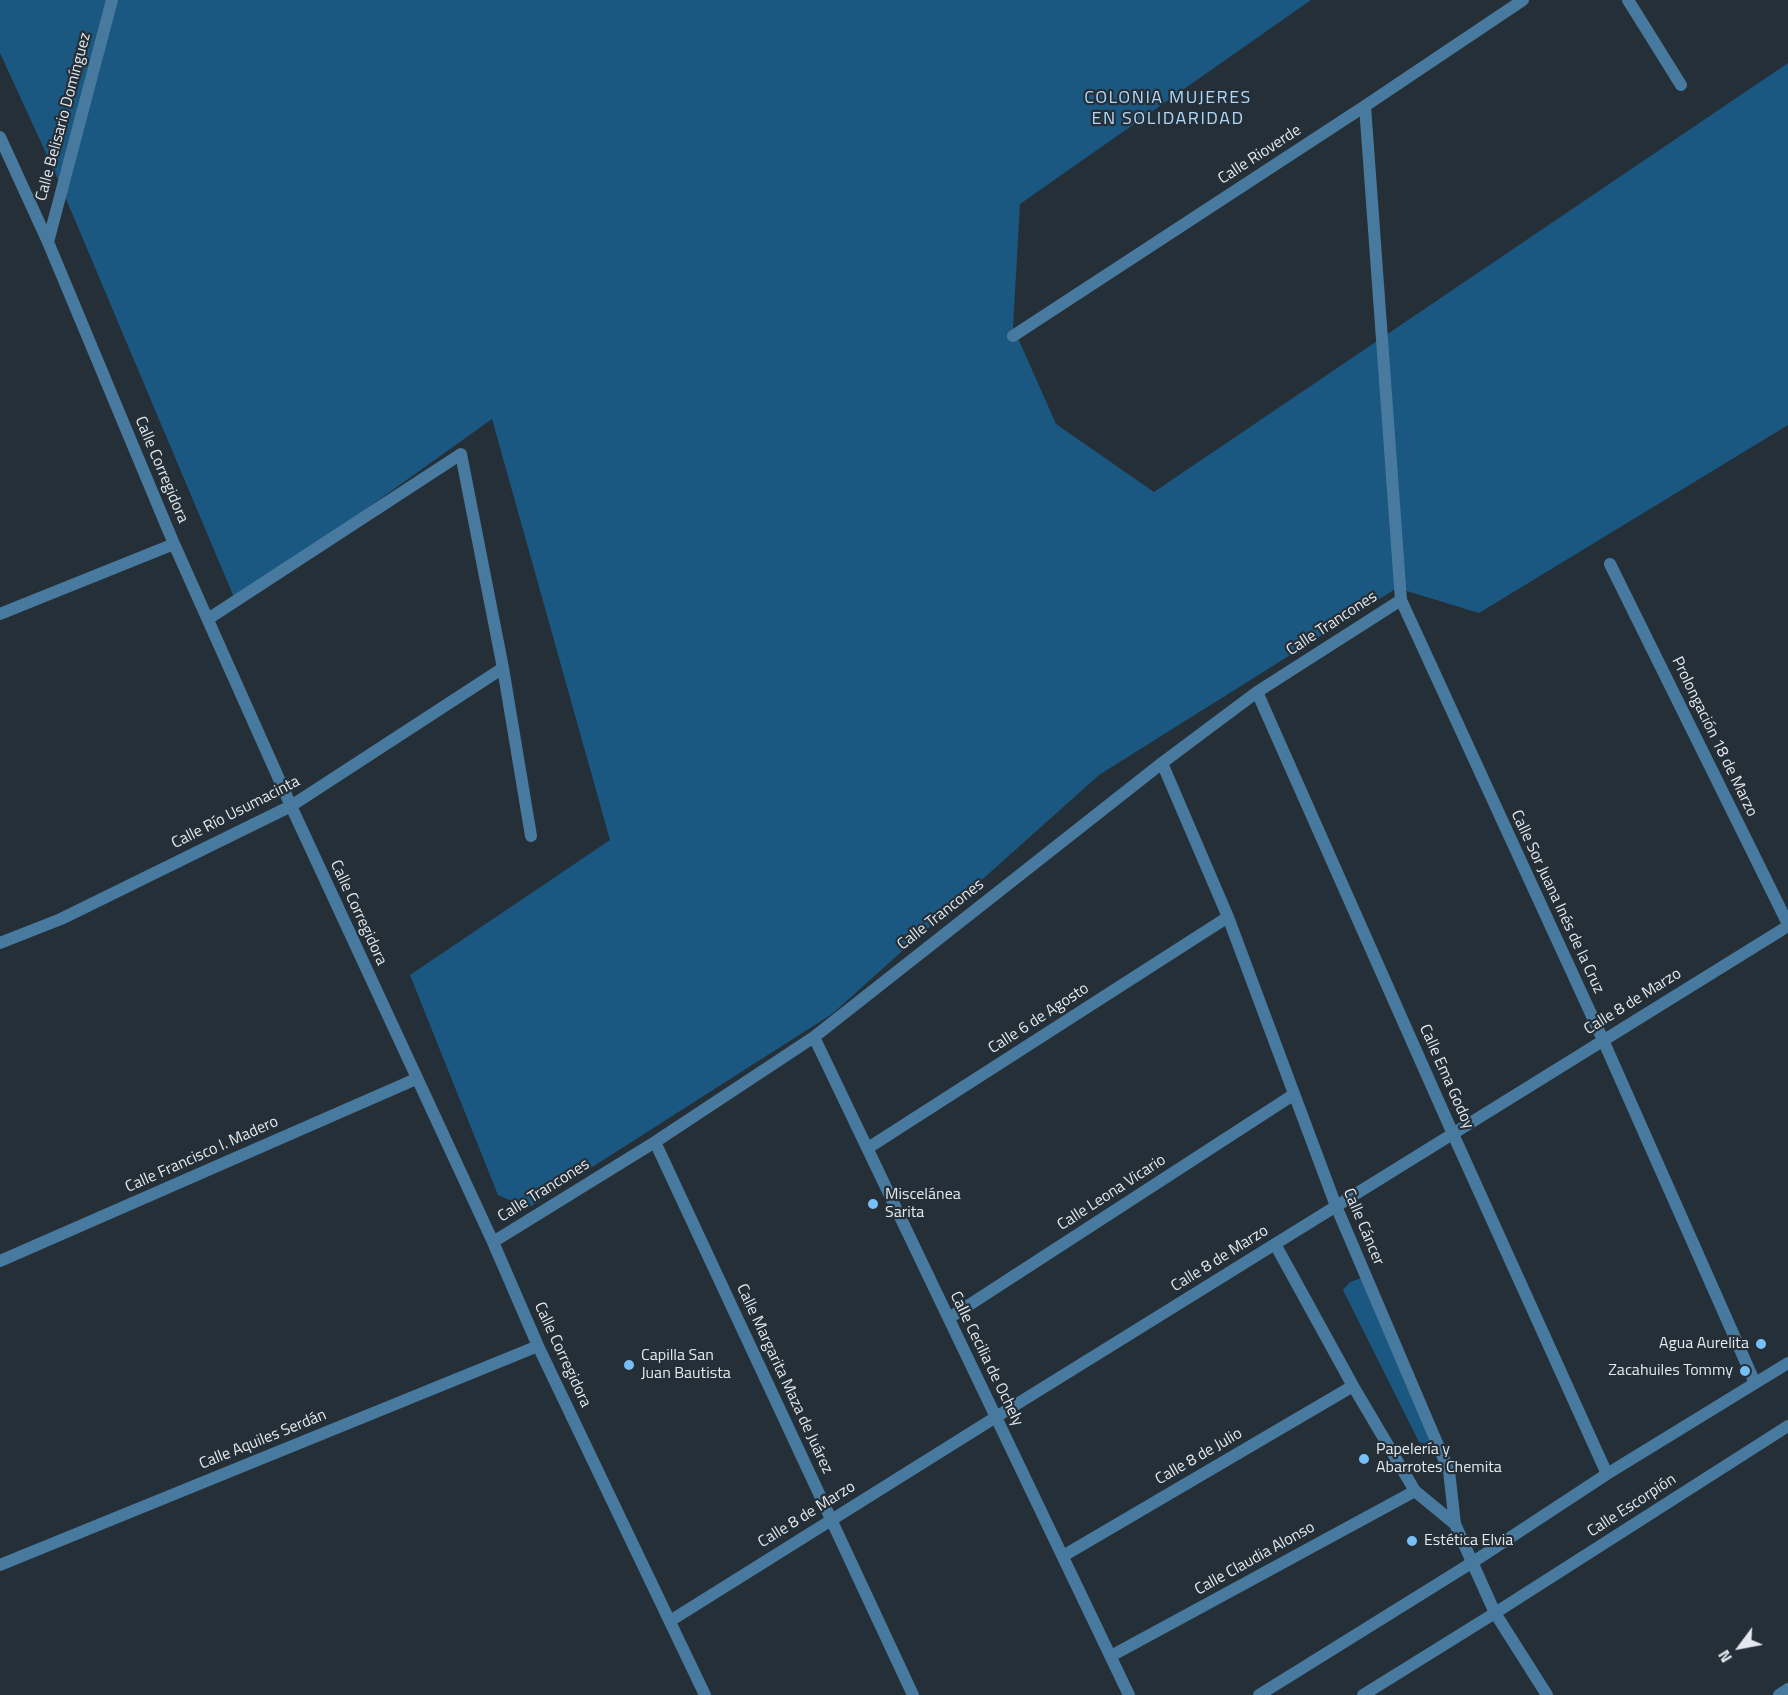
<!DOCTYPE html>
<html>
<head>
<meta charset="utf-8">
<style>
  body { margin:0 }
  #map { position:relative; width:1788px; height:1695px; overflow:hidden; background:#252f37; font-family:"Titillium Web",sans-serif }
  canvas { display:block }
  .north { position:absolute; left:1710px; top:1617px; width:60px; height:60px; -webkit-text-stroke:4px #252f37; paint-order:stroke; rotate:238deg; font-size:16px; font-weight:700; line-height:24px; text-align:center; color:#e2e8ed }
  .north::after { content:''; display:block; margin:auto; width:21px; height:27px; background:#e2e8ed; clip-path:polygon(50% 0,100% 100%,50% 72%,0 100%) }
</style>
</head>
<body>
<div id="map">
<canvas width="1788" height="1695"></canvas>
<div class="north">N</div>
</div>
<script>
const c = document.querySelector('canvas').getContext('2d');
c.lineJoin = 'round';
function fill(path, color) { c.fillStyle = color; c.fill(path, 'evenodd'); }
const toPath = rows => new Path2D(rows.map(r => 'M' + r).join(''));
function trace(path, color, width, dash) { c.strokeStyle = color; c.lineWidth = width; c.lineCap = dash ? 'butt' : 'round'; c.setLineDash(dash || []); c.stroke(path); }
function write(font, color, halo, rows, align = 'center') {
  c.font = font + ' "Titillium Web",sans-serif'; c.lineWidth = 4.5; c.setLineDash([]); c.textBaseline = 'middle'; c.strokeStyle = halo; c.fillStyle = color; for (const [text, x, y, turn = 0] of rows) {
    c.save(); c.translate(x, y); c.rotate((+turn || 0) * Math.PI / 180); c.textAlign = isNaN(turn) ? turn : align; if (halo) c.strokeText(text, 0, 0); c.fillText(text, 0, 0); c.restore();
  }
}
fill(toPath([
  [0,0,1311,0,1020,204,1013,327,1056,424,1154,492,1788,63,1788,425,1479,613,1397,588,1099,775,832,1014,528,1208,498,1195,410,975,610,840,492,419,236,602,56,175,0,53],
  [1361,1278,1434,1439,1426,1444,1419,1442,1343,1290,1350,1282]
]), '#1a5882');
trace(toPath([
  [1628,0,1681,85],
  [1365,106,1401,600,1603,1040,1755,1383],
  [0,137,48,242,174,544,291,806,493,1242,538,1346,705,1695],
  [48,242,112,0],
  [1013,336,1365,106,1523,0],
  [1610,564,1788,924],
  [0,614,174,544],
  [208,619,461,454,503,668,531,836],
  [1257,692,1453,1134,1607,1474],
  [1162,763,1228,917,1336,1206,1449,1471,1455,1524,1495,1613,1547,1695],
  [0,943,61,919,291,806,503,668],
  [814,1037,1129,1695],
  [655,1142,913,1695],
  [868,1148,1228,917],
  [493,1242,655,1142,814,1037,1162,763,1257,692,1401,600],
  [1275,1244,1353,1386,1415,1491,1455,1524],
  [0,1261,416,1079],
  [949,1318,1293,1095],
  [1063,1556,1353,1386],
  [0,1565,538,1346],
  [670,1621,996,1417,1788,926],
  [1111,1656,1415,1491],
  [1259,1695,1473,1562,1607,1474,1788,1363],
  [1363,1695,1495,1613,1788,1426],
  [1779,1695,1788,1689]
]), '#487aa0', 12);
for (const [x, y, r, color] of [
  [873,1204,6,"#77bff7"],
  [1761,1344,6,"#77bff7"],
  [629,1365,6,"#77bff7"],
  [1745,1371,6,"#77bff7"],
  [1364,1459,6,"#77bff7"],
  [1412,1541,6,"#77bff7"]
]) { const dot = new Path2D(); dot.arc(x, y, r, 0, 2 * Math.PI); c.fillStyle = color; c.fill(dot); trace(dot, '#252f37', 2); }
write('16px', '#e2e8ed', '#252f37', [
  ["Calle Belisario Domínguez",64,117,-75],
  ["Calle Rioverde",1260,155,-33],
  ["Calle Corregidora",161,470,67],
  ["Calle Trancones",1332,624,-33],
  ["Prolongación 18 de Marzo",1714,737,64],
  ["Calle Río Usumacinta",236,813,-27],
  ["Calle Sor Juana Inés de la Cruz",1557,902,65],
  ["Calle Corregidora",358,913,65],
  ["Calle Trancones",941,915,-38],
  ["Calle 8 de Marzo",1633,1002,-32],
  ["Calle 6 de Agosto",1039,1019,-33],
  ["Calle Ema Godoy",1446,1077,66],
  ["Calle Francisco I. Madero",202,1155,-24],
  ["Calle Trancones",544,1191,-32],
  ["Calle Leona Vicario",1112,1193,-33],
  ["Calle Cáncer",1363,1227,67],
  ["Calle 8 de Marzo",1220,1259,-32],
  ["Calle Corregidora",562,1355,65],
  ["Calle Cecilia de Ochely",986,1359,64],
  ["Calle Margarita Maza de Juárez",784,1379,65],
  ["Calle Aquiles Serdán",263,1440,-22],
  ["Calle 8 de Julio",1199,1457,-30],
  ["Calle Escorpión",1632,1506,-33],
  ["Calle 8 de Marzo",807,1515,-32],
  ["Calle Claudia Alonso",1255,1559,-29]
]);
write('16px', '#e2e8ed', '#252f37', [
  ["Miscelánea",885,1195],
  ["Sarita",885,1213],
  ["Agua Aurelita",1749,1344,"right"],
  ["Capilla San",641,1356],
  ["Juan Bautista",641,1374],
  ["Zacahuiles Tommy",1733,1371,"right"],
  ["Papelería y",1376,1450],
  ["Abarrotes Chemita",1376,1468],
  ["Estética Elvia",1424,1541]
], 'left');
c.letterSpacing = '1.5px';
write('18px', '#b0d7f7', '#252f37', [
  ["COLONIA MUJERES",1168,99],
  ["EN SOLIDARIDAD",1168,120]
]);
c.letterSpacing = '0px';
</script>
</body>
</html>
